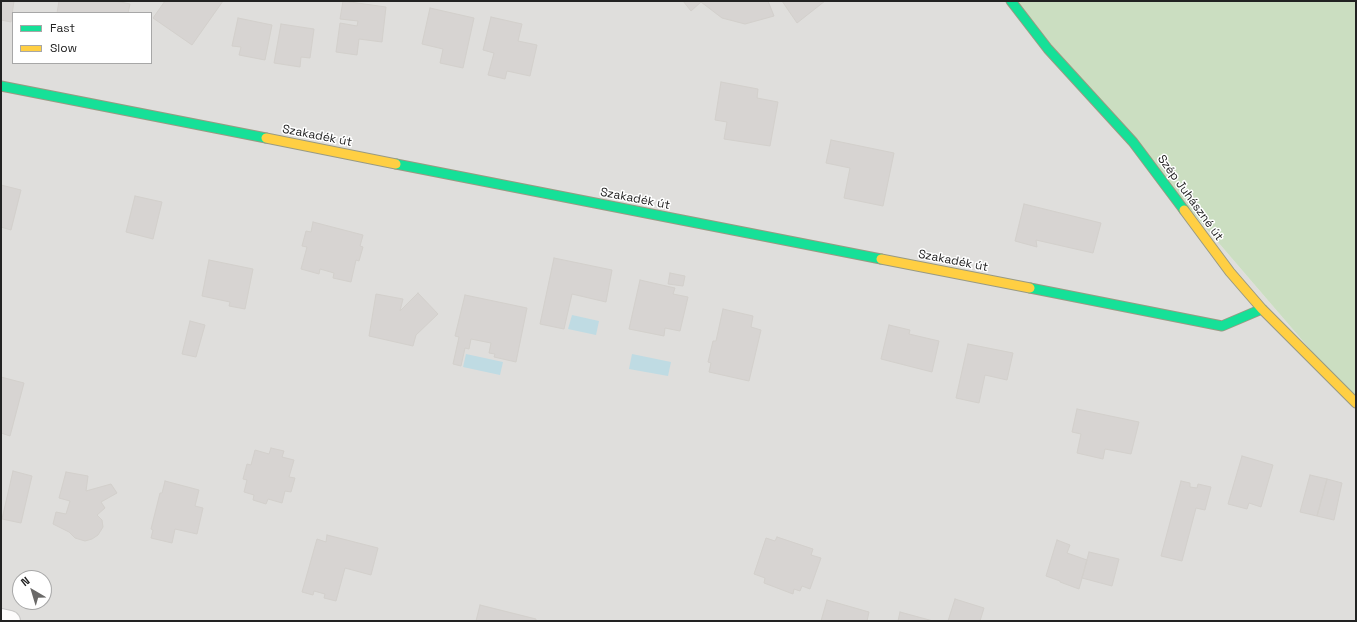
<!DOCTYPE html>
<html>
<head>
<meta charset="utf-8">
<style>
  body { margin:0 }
  #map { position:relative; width:1357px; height:622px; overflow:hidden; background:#f0eeeb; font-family:"Space Grotesk",sans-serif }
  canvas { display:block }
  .frame { position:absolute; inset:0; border:2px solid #222; pointer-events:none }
  .legend { position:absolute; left:12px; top:12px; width:140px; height:52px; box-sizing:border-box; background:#fff; border:1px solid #a7a7a7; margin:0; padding:5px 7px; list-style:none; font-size:12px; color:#222 }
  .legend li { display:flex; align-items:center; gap:8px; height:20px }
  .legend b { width:20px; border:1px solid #a7a7a7 }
  .north { position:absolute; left:12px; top:570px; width:40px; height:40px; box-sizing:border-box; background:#fff; border:1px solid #a7a7a7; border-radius:50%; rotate:322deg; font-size:11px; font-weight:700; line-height:16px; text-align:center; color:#222 }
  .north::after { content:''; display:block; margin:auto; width:14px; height:18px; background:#6a6968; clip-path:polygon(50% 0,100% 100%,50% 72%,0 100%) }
</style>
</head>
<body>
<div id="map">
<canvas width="1357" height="622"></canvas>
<div class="frame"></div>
<ul class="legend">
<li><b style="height:5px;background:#16e098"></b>Fast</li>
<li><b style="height:5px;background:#ffcf43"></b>Slow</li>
</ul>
<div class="north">N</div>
</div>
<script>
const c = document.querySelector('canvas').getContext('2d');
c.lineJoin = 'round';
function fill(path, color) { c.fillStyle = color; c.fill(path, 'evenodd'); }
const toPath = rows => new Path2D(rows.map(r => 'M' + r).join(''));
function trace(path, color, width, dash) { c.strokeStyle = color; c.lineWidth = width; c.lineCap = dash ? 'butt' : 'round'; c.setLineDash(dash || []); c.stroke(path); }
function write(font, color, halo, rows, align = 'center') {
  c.font = font + ' "Space Grotesk",sans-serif'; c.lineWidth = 3; c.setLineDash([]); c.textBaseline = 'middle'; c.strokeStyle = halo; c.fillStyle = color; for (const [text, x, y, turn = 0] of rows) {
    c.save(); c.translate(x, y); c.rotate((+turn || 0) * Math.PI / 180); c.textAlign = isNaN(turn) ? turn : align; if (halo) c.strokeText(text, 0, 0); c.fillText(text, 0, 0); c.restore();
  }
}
fill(toPath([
  [1,1,1011,1,1356,403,1356,621,1,621],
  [13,13,151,13,151,63,13,63],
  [20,578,44,578,44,602,20,602]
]), '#dfdedc');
fill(toPath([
  [1011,1,1356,1,1356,403]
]), '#cbdec1');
fill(toPath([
  [572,315,599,321,596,335,568,329],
  [466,354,503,362,500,375,463,367],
  [632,354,671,362,668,376,629,369]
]), '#bfdbe3');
const building = toPath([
  [1,1,14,1,11,22,1,20,1,1],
  [59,1,116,1,130,4,128,13,57,13,59,1],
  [165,1,223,1,192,45,153,18,165,1],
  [343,1,386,7,382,42,359,39,357,55,336,52,340,23,357,26,358,21,340,19,343,1],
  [683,1,768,1,774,16,745,24,722,18,701,2,691,11,683,1],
  [782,1,825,1,797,23,782,1],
  [430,8,474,18,463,68,440,63,443,49,422,44,430,8],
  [491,17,522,24,518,41,537,45,530,76,507,71,505,79,488,75,494,53,483,50,491,17],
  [238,18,272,25,265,60,239,55,241,47,232,46,238,18],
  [281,24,314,29,310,58,301,57,300,67,274,63,281,24],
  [721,82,758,89,757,98,778,102,770,146,724,139,727,122,715,120,721,82],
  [831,140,894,153,883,206,844,198,850,168,826,163,831,140],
  [1,185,21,190,11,230,1,227,1,185],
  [135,196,162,202,153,239,126,232,135,196],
  [1024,204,1101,223,1093,253,1036,240,1037,247,1015,241,1024,204],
  [313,222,363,235,360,246,363,247,359,261,356,260,351,282,333,278,334,273,320,269,319,274,301,269,307,247,302,246,306,231,311,232,313,222],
  [554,258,612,270,606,302,572,294,564,329,540,324,554,258],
  [209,260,253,269,245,309,229,306,230,302,202,296,209,260],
  [670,273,685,276,683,286,668,284,670,273],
  [640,280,675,288,673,294,688,297,680,331,665,328,664,336,629,329,640,280],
  [418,293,438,314,416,335,413,346,369,336,376,294,403,299,400,311,418,293],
  [465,295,527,308,516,362,494,357,495,354,489,353,491,343,471,339,469,349,465,348,461,366,453,364,459,337,455,336,465,295],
  [723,309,753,316,751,327,761,330,749,381,709,372,711,363,708,362,713,341,716,341,723,309],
  [190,321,205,325,196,357,182,354,190,321],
  [889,325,910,330,909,334,939,341,932,372,881,359,889,325],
  [968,344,1013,353,1007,380,985,375,979,403,956,398,968,344],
  [1,377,24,383,10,436,1,433,1,377],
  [1077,409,1139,422,1131,454,1105,449,1103,459,1077,453,1081,434,1072,432,1077,409],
  [271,448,284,451,282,457,294,460,289,477,295,478,291,492,285,491,282,503,268,499,266,504,253,500,254,495,244,492,247,480,243,479,247,464,251,465,255,450,269,454,271,448],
  [1242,456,1273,465,1261,507,1249,503,1247,509,1228,504,1242,456],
  [13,471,32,476,21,523,2,519,13,471],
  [66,472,88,476,86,491,111,484,117,493,101,502,105,508,97,515,102,520,103,527,98,535,92,539,85,541,75,538,69,532,53,524,56,512,66,514,70,501,59,498,66,472],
  [1310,475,1327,479,1317,516,1300,512,1310,475],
  [1327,479,1342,483,1334,520,1317,516,1327,479],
  [165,481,199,490,195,506,203,508,197,534,175,529,172,543,151,538,153,530,151,529,160,493,162,493,165,481],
  [1181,481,1190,483,1190,487,1197,488,1198,484,1211,487,1205,510,1196,508,1182,561,1161,556,1181,481],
  [327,535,378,548,371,575,345,568,336,601,324,598,325,594,314,591,313,595,302,592,317,539,326,542,327,535],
  [777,537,813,549,811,555,821,558,810,589,802,586,800,591,794,589,793,594,764,583,765,578,754,574,766,538,775,541,777,537],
  [1057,540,1070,545,1067,553,1087,560,1079,589,1060,582,1060,581,1046,576,1057,540],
  [1089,552,1119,559,1112,586,1082,578,1089,552],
  [955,599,984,608,980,621,948,621,955,599],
  [827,600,869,612,867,621,821,621,827,600],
  [480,605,536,619,536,621,476,621,480,605],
  [900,612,933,621,898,621,900,612]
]);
fill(building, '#d7d4d2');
trace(building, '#d3d0cc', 1);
const street = toPath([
  [1,619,10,621]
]);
const fast = toPath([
  [1011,1,1048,49,1133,142,1184,210],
  [1,86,266,138],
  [396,164,881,259],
  [1030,288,1222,326,1262,309]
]);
const slow = toPath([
  [266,138,396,164],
  [1184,210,1230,272,1262,309,1356,403],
  [881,259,1030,288]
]);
trace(street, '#c9c8c7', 22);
trace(fast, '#999a82', 11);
trace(slow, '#999a82', 11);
trace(street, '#fdfcfc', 20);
trace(fast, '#16e098', 9);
trace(slow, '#ffcf43', 9);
write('12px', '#222', '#fff', [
  ["Szakadék út",317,136,11],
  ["Szép Juhászné út",1190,198,54],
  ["Szakadék út",635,199,11],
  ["Szakadék út",953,261,11]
]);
</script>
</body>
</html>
